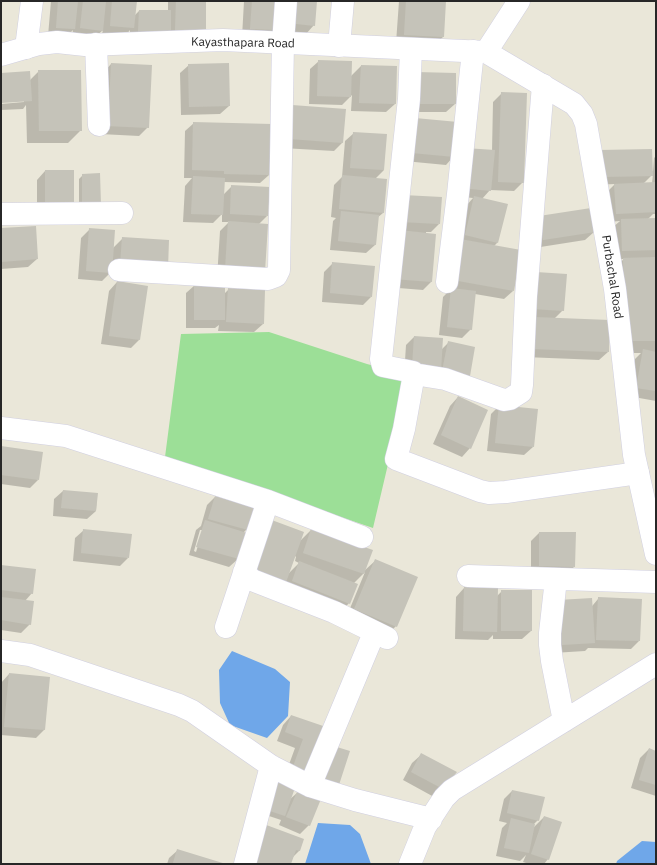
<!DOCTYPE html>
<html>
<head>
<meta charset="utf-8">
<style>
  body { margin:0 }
  #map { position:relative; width:657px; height:865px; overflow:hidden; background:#eae7d9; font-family:"IBM Plex Sans",sans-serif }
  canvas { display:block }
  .frame { position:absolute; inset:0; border:2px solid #272727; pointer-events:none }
</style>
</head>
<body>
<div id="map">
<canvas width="657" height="865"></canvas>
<div class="frame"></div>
</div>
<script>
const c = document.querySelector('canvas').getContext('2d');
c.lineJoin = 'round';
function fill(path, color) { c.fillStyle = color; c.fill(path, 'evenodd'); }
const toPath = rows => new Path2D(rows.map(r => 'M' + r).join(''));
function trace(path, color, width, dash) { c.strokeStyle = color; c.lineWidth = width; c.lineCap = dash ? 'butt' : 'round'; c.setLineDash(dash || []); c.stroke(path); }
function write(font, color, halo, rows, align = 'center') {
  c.font = font + ' "IBM Plex Sans",sans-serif'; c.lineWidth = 4; c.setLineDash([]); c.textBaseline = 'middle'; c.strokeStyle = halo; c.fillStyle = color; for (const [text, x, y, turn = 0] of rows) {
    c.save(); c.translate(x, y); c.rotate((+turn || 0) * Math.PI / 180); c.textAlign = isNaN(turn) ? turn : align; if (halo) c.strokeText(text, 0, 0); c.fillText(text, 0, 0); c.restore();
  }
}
fill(toPath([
  [269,332,367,364,409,375,373,528,165,457,181,334]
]), '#9cdf97');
fill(toPath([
  [232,651,275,669,290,682,288,716,267,738,230,725,220,703,219,670],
  [318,823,350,825,360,834,371,864,305,864],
  [642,841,656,842,656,864,616,864,617,861]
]), '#6fa7e9');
fill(toPath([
  [51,1,136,1,134,16,139,11,168,11,168,1,205,1,205,32,130,40,130,30,125,36,102,34,103,30,93,39,72,36,73,30,66,37,48,36],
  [244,1,279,1,277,30,268,38,242,37],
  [316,1,314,25,306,34,280,31],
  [399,1,445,1,443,37,434,45,396,43],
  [319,61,351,76,361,66,396,67,395,104,386,112,351,111,352,95,342,105,309,104,310,69],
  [111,64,148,127,139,136,100,134,103,73],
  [189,65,229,106,220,114,181,115,180,73],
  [39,71,81,130,68,143,27,143,26,105,23,109,1,110,1,104,24,102,24,100,1,102,1,74,30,80],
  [417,73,455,104,446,112,408,112],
  [502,93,523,182,514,191,490,190,482,199,506,205,497,243,494,246,513,291,504,299,475,294,471,329,462,338,439,335,443,297,451,289,466,206,473,198,453,196,492,151,493,102],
  [345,110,342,143,334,151,282,148,284,115],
  [194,123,269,175,260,183,224,182,223,195,232,186,267,216,259,224,217,278,220,231,229,222,222,222,222,214,213,223,183,222,185,186,192,178,184,178,185,131],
  [407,128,454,156,446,165,404,161],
  [354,133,384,170,375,179,383,213,377,218,375,245,366,253,330,250,333,221,336,218,331,217,334,185,342,177,345,141],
  [656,156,656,214,653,214,648,219,656,219,656,401,628,396,635,359,641,353,613,353,611,271,624,259,614,259,612,228,620,221,608,222,606,193,615,184,593,185,592,160,653,171,654,158],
  [653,174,652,183,643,184],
  [45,171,73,201,65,210,37,211,37,180],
  [99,174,79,209,79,179,83,175],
  [395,205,439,224,431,232,426,232,431,282,423,290,386,287],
  [531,225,594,232,585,240,534,248],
  [1,229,37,259,28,267,1,269],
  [90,229,113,248,123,238,168,241,112,271,102,281,78,279,81,238],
  [333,263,371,297,363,305,322,302,324,272],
  [117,282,139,340,131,348,101,344,109,291],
  [528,282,563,310,554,319,608,352,599,360,524,357],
  [195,285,224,294,229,289,263,324,254,332,218,331,219,325,215,328,186,328,186,293],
  [414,337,441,350,448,343,474,348,435,374,404,376,406,345],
  [458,397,470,448,462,457,433,444,450,406],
  [499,406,533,447,524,455,487,451,491,414],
  [1,447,38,480,30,488,1,484],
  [63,491,97,494,96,511,87,519,53,516,54,499],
  [215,497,247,529,243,533,238,559,229,567,189,555,196,530,201,526,207,505],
  [200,530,203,530,196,552,194,551],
  [84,530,128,558,120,566,73,561,75,538],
  [311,530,364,571,375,561,396,626,387,635,346,618,365,572,354,583,349,603,341,612,275,596,300,541],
  [295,556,296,557,295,561,299,563,288,574],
  [539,533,574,567,565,575,531,574,531,541],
  [1,566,32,593,25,601,30,624,21,633,1,630],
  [464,588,497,596,502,591,531,631,522,639,493,639,493,635,488,640,455,639,456,597],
  [598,599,639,641,631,649,588,648,585,651,553,653],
  [9,674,49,678,44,730,36,738,1,735,1,683],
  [291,716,328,729,322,794,309,825,300,834,279,825,281,820,263,814,283,781,295,748,277,741,283,725],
  [295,785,306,796,297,793,289,800],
  [649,749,656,752,656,796,631,788,640,758],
  [421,755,442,788,434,797,403,780,412,763],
  [512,791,538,820,534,824,533,828,544,817,548,859,544,864,529,864,523,862,526,855,520,861,496,856,502,828,507,823,499,821,504,799],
  [252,846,300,850,292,858,290,864,246,864],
  [178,850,223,864,167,864,169,858]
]), '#0003');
fill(toPath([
  [58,1,78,1,75,29,56,28],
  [83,1,106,1,103,31,80,28],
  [112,1,137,1,134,28,110,26],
  [176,1,206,1,206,32,175,31],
  [252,1,280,1,278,30,250,29],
  [290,1,317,1,315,26,288,23],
  [406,1,446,1,444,37,404,35],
  [139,10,171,10,171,32,138,32],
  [318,60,352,61,351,97,317,96],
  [111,63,152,65,149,128,108,126],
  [229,63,230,106,189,107,188,64],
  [361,65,397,66,396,104,359,103],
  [38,70,81,70,82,131,39,131],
  [30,71,32,101,1,103,1,73],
  [416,72,456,73,456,104,416,104],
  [501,92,527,93,524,183,498,182],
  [292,105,346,109,343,143,290,139],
  [415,118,458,122,455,157,412,153],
  [193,122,272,124,270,175,224,174,224,171,192,170],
  [353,132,387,134,384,170,350,168],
  [465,148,495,150,491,191,461,188],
  [652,149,653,176,601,177,600,150],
  [45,170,74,170,74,202,45,203],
  [100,173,101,205,82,205,82,174],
  [342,175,387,179,384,213,339,209],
  [193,176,225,178,223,215,191,214],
  [655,182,656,212,616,214,614,184],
  [231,185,270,187,268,216,230,214],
  [403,195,442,197,440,224,401,222],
  [474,196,508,204,498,243,465,235],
  [591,208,595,232,543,240,539,216],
  [341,211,379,215,376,245,338,241],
  [656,218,656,250,622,251,621,219],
  [228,221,268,224,265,272,225,270],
  [36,226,38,259,1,262,1,228],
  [89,228,115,230,112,273,86,271],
  [399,230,436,234,432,282,394,279],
  [122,237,169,240,168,269,120,266],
  [460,239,521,250,514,291,453,280],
  [656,257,656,341,625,341,623,258],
  [332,262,375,266,372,297,330,293],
  [536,272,567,274,564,311,533,309],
  [117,281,148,286,140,340,109,336],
  [194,284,225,284,225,320,194,320],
  [228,288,265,290,264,324,226,322],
  [451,288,476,291,472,330,447,327],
  [534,317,610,320,609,352,532,349],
  [414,336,443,338,441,370,412,368],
  [448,341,475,347,469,382,441,376],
  [643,349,656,352,656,391,636,388],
  [458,396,488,410,471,449,441,435],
  [499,405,538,409,534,447,495,443],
  [1,446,43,452,39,480,1,475],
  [63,490,98,493,96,511,61,508],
  [215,496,254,507,248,530,208,519],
  [269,519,304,532,284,588,248,575],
  [205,520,247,533,239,559,196,547],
  [83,529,132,534,129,558,81,553],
  [311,529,373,550,364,574,303,553],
  [539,532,576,532,575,567,539,566],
  [375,559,418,577,397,627,354,609],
  [299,561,358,584,350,604,292,581],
  [1,565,36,569,33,594,1,590],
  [464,587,498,588,497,632,463,631],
  [501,590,532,590,532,631,501,631],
  [1,597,34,601,31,625,1,620],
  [598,597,642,599,640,641,596,640],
  [592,598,595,643,561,645,558,600],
  [9,673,50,677,45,730,4,727],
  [291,715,329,728,311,779,291,772,303,739,285,732],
  [327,744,350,751,338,788,316,781],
  [649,748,656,751,656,785,639,780],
  [421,753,457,772,443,789,411,772],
  [279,778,296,785,285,816,267,810],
  [512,790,545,797,539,821,507,813],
  [297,792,309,796,323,794,310,826,286,817],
  [544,816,562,822,549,860,531,854],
  [511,818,535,824,529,853,504,848],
  [261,823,304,839,300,851,296,850,291,864,259,864,251,861],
  [177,849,226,864,173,863]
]), '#c5c3b9');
const street = toPath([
  [96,44,99,125],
  [339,46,343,1],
  [26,48,32,1],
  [411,49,409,99,381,359,383,366,413,372,414,374,404,429,396,459,480,491,489,493,506,492,638,473],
  [1,214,122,213],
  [119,270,268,279,276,276,279,270,283,43,286,1],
  [447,282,458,194,473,51],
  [414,374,445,379,504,400,510,399,521,392,522,385,526,296,543,85],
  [1,428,66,436,268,501,362,537],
  [244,572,252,580,334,612,387,638],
  [468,576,656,582],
  [556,579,550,633,550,645,552,661,564,721],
  [226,627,268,501],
  [1,651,30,655,179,705,192,711,271,766,310,786,355,800,431,819],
  [310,786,374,633],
  [245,864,271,766],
  [410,864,425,827,444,798,452,790,656,664]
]);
const secondary = toPath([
  [486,52,519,1],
  [1,55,39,44,57,42,85,45,223,40,486,52,574,104,582,114,586,124,615,289,634,455,656,554]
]);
trace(street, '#d0cfe0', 23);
trace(secondary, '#d0cfe0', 23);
trace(street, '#fff', 22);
trace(secondary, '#fff', 22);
write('12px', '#272727', '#fff', [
  ["Kayasthapara Road",243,43,1],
  ["Purbachal Road",612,277,81]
]);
</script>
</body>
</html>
